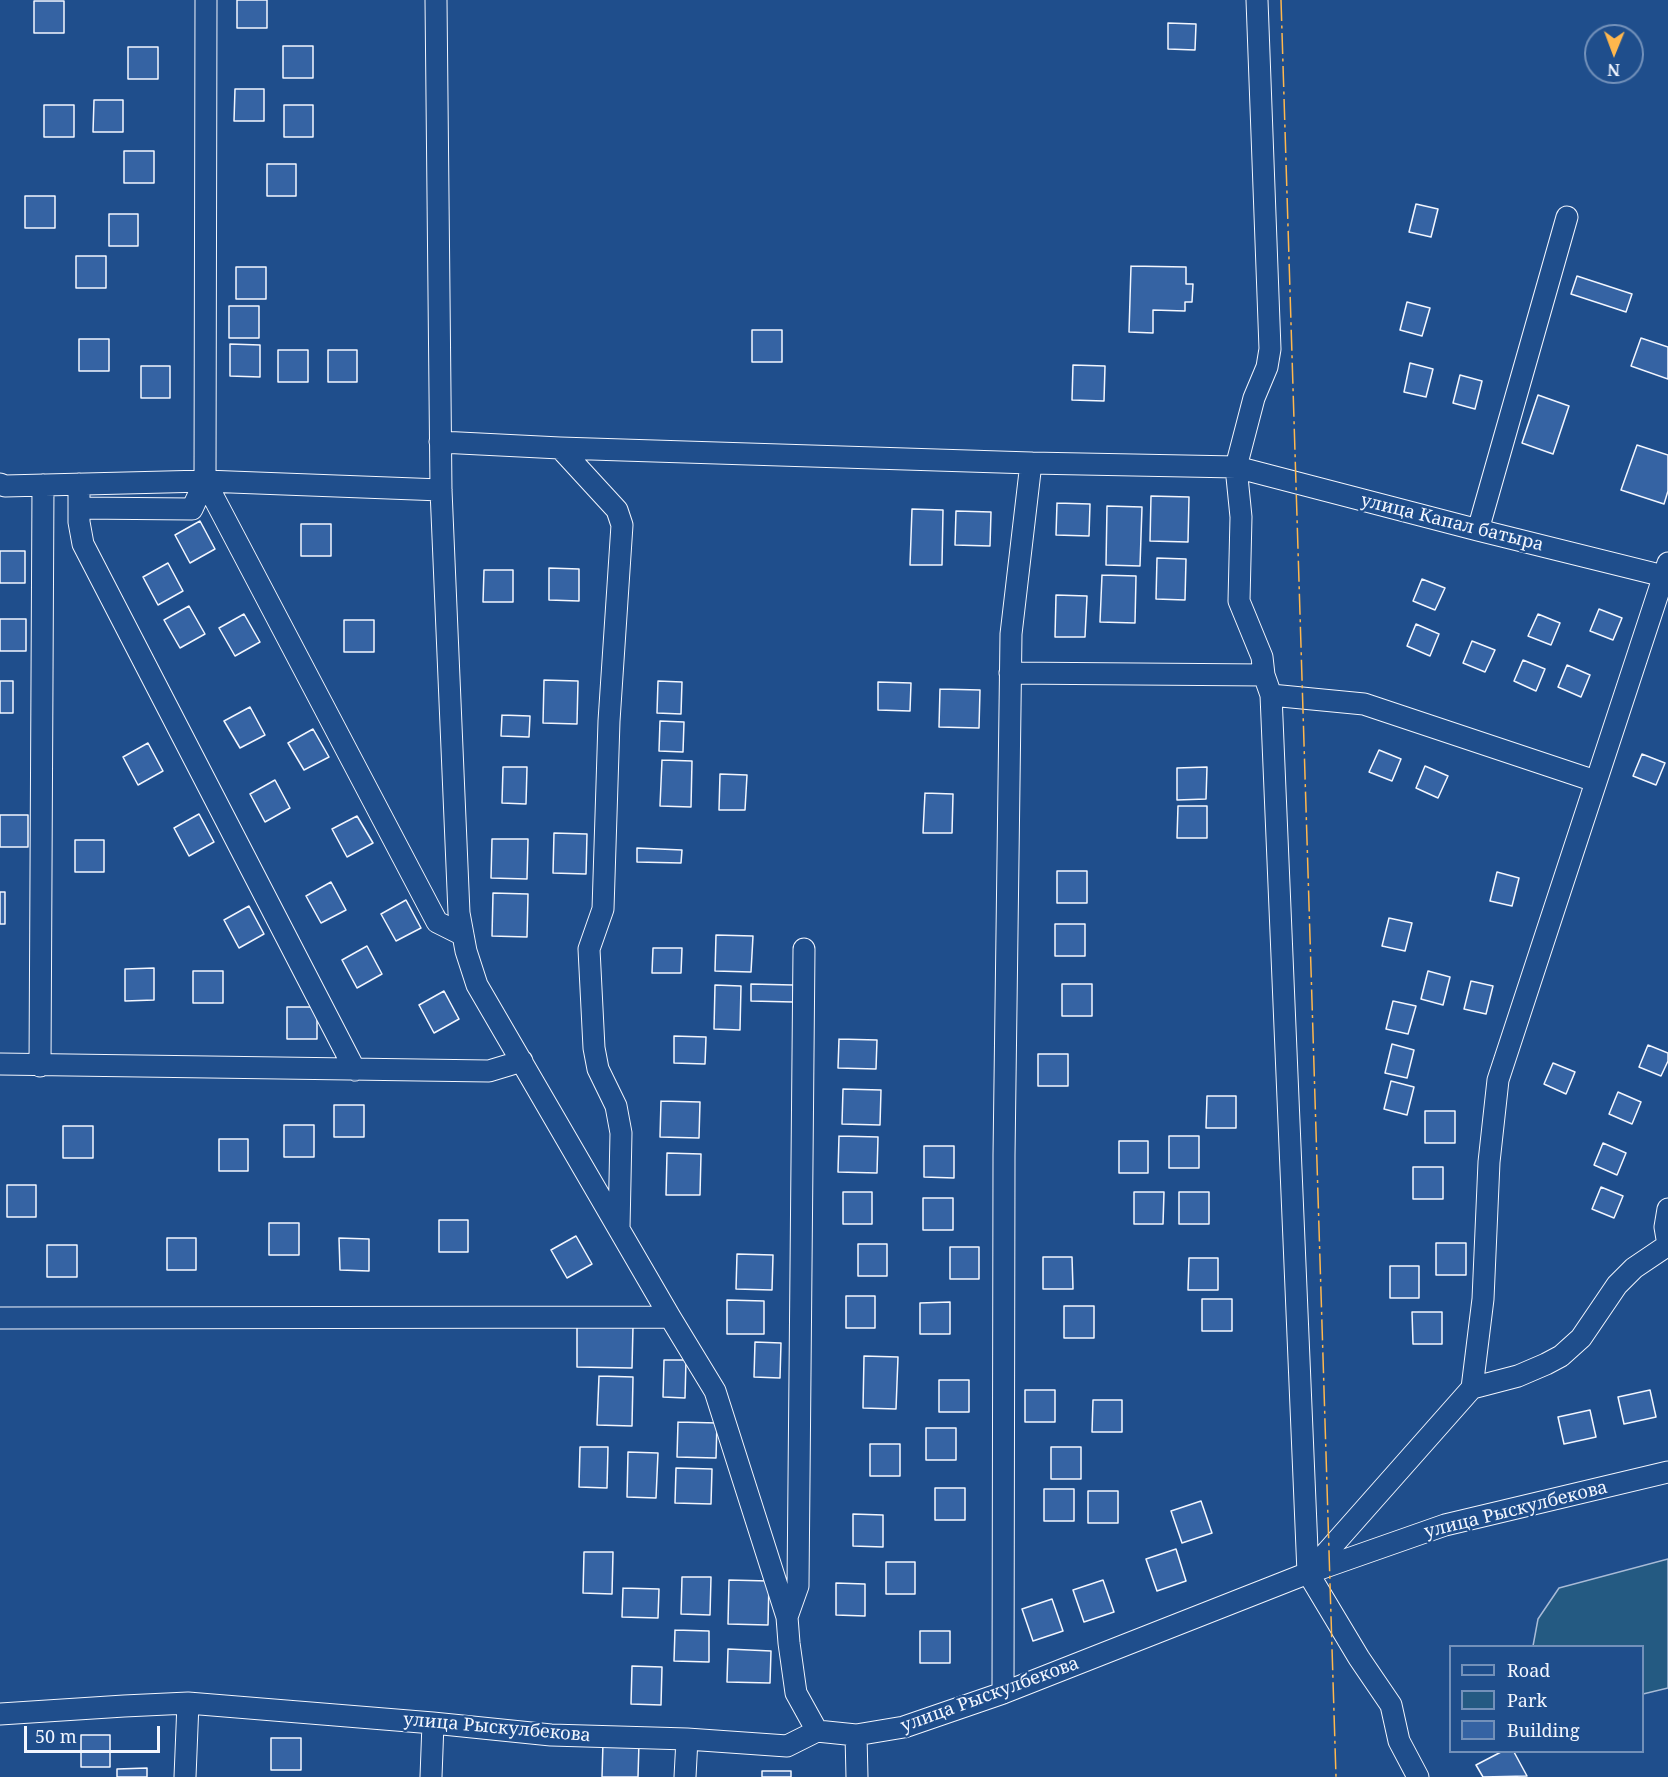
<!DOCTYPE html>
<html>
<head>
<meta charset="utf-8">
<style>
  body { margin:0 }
  #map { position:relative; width:1668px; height:1777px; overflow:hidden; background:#1f4e8c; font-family:"Noto Serif",serif }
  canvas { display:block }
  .legend { position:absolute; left:1449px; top:1645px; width:195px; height:108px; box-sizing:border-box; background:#1f4e8c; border:2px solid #7391ba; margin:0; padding:8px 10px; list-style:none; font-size:18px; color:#f2f6ff }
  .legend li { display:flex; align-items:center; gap:12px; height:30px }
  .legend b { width:30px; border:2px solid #7391ba }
  .north { position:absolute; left:1584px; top:24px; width:60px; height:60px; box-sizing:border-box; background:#1f4e8c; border:2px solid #7391ba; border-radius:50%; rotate:181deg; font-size:16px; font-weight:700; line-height:24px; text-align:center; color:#f2f6ff }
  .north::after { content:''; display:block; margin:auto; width:21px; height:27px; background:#ffb74d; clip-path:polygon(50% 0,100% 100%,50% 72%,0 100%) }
  .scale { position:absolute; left:24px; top:1726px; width:136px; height:27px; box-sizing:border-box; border:3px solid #f2f6ff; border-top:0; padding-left:8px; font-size:18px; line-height:21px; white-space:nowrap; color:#f2f6ff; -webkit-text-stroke:4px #1f4e8c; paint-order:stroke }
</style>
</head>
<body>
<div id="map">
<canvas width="1668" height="1777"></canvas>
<ul class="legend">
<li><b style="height:8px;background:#1f4e8c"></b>Road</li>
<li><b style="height:16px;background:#245a82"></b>Park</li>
<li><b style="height:16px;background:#3563a3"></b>Building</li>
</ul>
<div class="north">N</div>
<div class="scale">50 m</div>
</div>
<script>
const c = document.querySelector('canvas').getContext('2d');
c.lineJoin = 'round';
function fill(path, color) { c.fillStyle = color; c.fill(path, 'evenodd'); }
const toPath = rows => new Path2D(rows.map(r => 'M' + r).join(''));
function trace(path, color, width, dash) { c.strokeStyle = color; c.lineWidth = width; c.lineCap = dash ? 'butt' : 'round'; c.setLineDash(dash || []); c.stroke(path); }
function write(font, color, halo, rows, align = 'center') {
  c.font = font + ' "Noto Serif",serif'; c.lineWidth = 4.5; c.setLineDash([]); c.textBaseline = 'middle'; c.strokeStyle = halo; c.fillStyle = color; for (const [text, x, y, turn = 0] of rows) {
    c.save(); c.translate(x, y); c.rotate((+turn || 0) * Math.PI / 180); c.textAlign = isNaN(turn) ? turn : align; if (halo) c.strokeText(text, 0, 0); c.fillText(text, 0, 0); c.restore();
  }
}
const green = toPath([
  [1668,1559,1668,1688,1643,1694,1642,1646,1533,1646,1538,1619,1559,1588,1668,1559]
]);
fill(green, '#245a82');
trace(green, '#a8bbd7', 1.5);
const building = toPath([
  [237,0,267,0,267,28,237,28,237,0],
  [34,1,64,1,64,33,34,33,34,1],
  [1168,23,1196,24,1195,50,1168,49,1168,23],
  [283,46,313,46,313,78,283,78,283,46],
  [128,47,158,47,158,79,128,79,128,47],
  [235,89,264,89,264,121,234,121,235,89],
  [94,100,123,100,123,132,93,132,94,100],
  [44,105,74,105,74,137,44,137,44,105],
  [284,105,313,105,313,137,284,137,284,105],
  [124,151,154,151,154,183,124,183,124,151],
  [267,164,296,164,296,196,267,196,267,164],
  [25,196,55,196,55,228,25,228,25,196],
  [1416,204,1438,209,1431,237,1409,232,1416,204],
  [109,214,138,214,138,246,109,246,109,214],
  [76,256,106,256,106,288,76,288,76,256],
  [1131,266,1186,267,1186,284,1193,284,1192,302,1185,302,1185,311,1153,310,1153,333,1129,332,1131,266],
  [236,267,266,267,266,299,236,299,236,267],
  [1577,276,1632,294,1626,312,1571,294,1577,276],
  [1407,302,1430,308,1422,336,1400,330,1407,302],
  [229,306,259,306,259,338,229,338,229,306],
  [752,330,782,330,782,362,752,362,752,330],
  [1641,338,1668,347,1668,379,1631,366,1641,338],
  [79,339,109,339,109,371,79,371,79,339],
  [230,344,260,345,260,377,230,376,230,344],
  [278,350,308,350,308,382,278,382,278,350],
  [328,350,357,350,357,382,328,382,328,350],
  [1410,363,1433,369,1426,397,1404,392,1410,363],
  [1073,365,1105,366,1104,401,1072,400,1073,365],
  [141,366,170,366,170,398,141,398,141,366],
  [1460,375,1482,381,1475,409,1453,403,1460,375],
  [1538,395,1569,406,1553,454,1522,443,1538,395],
  [1637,445,1668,455,1668,491,1664,504,1621,490,1637,445],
  [1151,496,1189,497,1188,542,1150,541,1151,496],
  [1057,503,1090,504,1089,536,1056,535,1057,503],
  [1107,506,1142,507,1140,566,1106,565,1107,506],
  [912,509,943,510,942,565,910,565,912,509],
  [956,511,991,512,990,546,955,545,956,511],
  [200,521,215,549,190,563,175,535,200,521],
  [301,524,331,524,331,556,301,556,301,524],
  [0,551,25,551,25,583,0,583,0,551],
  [1157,558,1186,559,1185,600,1156,599,1157,558],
  [168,563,183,591,158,605,143,577,168,563],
  [549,568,579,569,579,601,549,600,549,568],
  [484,570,513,570,513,602,483,602,484,570],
  [1102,575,1136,576,1135,623,1100,622,1102,575],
  [1422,579,1445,588,1435,610,1413,601,1422,579],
  [1056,595,1087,596,1085,637,1055,637,1056,595],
  [189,606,205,634,180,648,164,620,189,606],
  [1599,609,1622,618,1613,640,1590,631,1599,609],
  [244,614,260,642,235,656,219,628,244,614],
  [1538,614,1560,623,1551,645,1528,636,1538,614],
  [0,619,26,619,26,651,0,651,0,619],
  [344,620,374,620,374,652,344,652,344,620],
  [1416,624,1439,634,1430,656,1407,646,1416,624],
  [1472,641,1495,650,1485,672,1463,663,1472,641],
  [1523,660,1545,669,1536,691,1514,681,1523,660],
  [1567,665,1590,675,1581,697,1558,687,1567,665],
  [544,680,578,681,577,724,543,723,544,680],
  [0,681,13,681,13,713,0,713,0,681],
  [658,681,682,682,681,714,657,713,658,681],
  [878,682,911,683,910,711,878,710,878,682],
  [940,689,980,690,979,728,939,727,940,689],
  [250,707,265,735,240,748,224,721,250,707],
  [502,715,530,716,529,737,501,736,502,715],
  [660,721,684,722,683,752,659,751,660,721],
  [313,729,329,757,304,770,288,743,313,729],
  [148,743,163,771,138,785,123,757,148,743],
  [1379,750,1401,759,1392,781,1369,772,1379,750],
  [1642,754,1665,763,1656,785,1633,776,1642,754],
  [662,760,692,761,691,807,660,806,662,760],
  [1425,766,1448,776,1438,798,1416,788,1425,766],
  [503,767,527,767,526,804,502,803,503,767],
  [1207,767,1206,799,1177,800,1177,768,1207,767],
  [720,774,747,775,745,810,719,810,720,774],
  [275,780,290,808,265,822,250,794,275,780],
  [925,793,953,794,952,833,923,833,925,793],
  [1178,806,1207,806,1207,838,1177,838,1178,806],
  [199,814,214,842,189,856,174,828,199,814],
  [0,815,28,815,28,847,0,847,0,815],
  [357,816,373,843,347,857,332,829,357,816],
  [554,833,587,834,586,874,553,873,554,833],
  [492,839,528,839,527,879,491,878,492,839],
  [75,840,104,840,104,872,75,872,75,840],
  [637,848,682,850,681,863,637,862,637,848],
  [1057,871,1087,871,1087,903,1057,903,1057,871],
  [1497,872,1519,878,1512,906,1490,901,1497,872],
  [331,882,346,910,321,923,306,896,331,882],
  [0,892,5,892,5,924,0,924,0,892],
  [493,893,528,894,527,937,492,936,493,893],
  [406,900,421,928,396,941,381,914,406,900],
  [249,906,264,934,239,948,224,920,249,906],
  [1389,918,1412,923,1405,951,1382,946,1389,918],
  [1055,924,1085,924,1085,956,1055,956,1055,924],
  [716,935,753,936,751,972,715,971,716,935],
  [367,946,382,974,357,988,342,960,367,946],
  [653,948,682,948,681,973,652,973,653,948],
  [154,968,154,1000,125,1001,125,969,154,968],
  [193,971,223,971,223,1003,193,1003,193,971],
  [1428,971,1450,977,1443,1005,1421,999,1428,971],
  [1471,981,1493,986,1486,1014,1464,1009,1471,981],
  [751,984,793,985,793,1002,751,1001,751,984],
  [1062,984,1092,984,1092,1016,1062,1016,1062,984],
  [715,985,741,986,740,1030,714,1029,715,985],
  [444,991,459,1019,434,1033,419,1005,444,991],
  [1393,1001,1416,1006,1408,1034,1386,1029,1393,1001],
  [287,1007,317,1007,317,1039,287,1039,287,1007],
  [674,1036,706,1037,705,1064,674,1063,674,1036],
  [839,1039,877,1040,876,1069,838,1068,839,1039],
  [1392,1044,1414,1050,1407,1078,1385,1073,1392,1044],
  [1648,1045,1668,1053,1668,1061,1661,1076,1639,1067,1648,1045],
  [1038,1054,1068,1054,1068,1086,1038,1086,1038,1054],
  [1553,1063,1575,1072,1566,1094,1544,1084,1553,1063],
  [1391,1081,1414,1087,1407,1115,1384,1109,1391,1081],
  [843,1089,881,1090,880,1125,842,1124,843,1089],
  [1618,1092,1641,1102,1632,1124,1609,1114,1618,1092],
  [1207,1096,1236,1096,1236,1128,1206,1128,1207,1096],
  [661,1101,700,1102,699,1138,660,1137,661,1101],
  [334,1105,364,1105,364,1137,334,1137,334,1105],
  [1425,1111,1455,1111,1455,1143,1425,1143,1425,1111],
  [284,1125,314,1125,314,1157,284,1157,284,1125],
  [63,1126,93,1126,93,1158,63,1158,63,1126],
  [839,1136,878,1137,877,1173,838,1172,839,1136],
  [1169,1136,1199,1136,1199,1168,1169,1168,1169,1136],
  [219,1139,248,1139,248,1171,219,1171,219,1139],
  [1119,1141,1148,1141,1148,1173,1119,1173,1119,1141],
  [1603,1143,1626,1153,1617,1175,1594,1165,1603,1143],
  [924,1146,954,1146,954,1178,924,1177,924,1146],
  [667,1153,701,1154,700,1195,666,1195,667,1153],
  [1413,1167,1443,1167,1443,1199,1413,1199,1413,1167],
  [7,1185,36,1185,36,1217,7,1217,7,1185],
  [1601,1187,1623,1196,1614,1218,1592,1209,1601,1187],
  [843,1192,872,1192,872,1224,843,1224,843,1192],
  [1134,1192,1164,1192,1163,1224,1134,1224,1134,1192],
  [1179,1192,1209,1192,1209,1224,1179,1224,1179,1192],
  [923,1198,953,1198,953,1230,923,1230,923,1198],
  [439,1220,468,1220,468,1252,439,1252,439,1220],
  [269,1223,299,1223,299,1255,269,1255,269,1223],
  [576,1236,592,1264,567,1278,551,1250,576,1236],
  [167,1238,196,1238,196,1270,167,1270,167,1238],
  [339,1238,369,1239,369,1271,340,1270,339,1238],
  [1436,1243,1466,1243,1466,1275,1436,1275,1436,1243],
  [858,1244,887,1244,887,1276,858,1276,858,1244],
  [47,1245,77,1245,77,1277,47,1277,47,1245],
  [950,1247,979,1247,979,1279,950,1279,950,1247],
  [737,1254,773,1255,772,1290,736,1289,737,1254],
  [1043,1257,1072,1257,1073,1289,1043,1289,1043,1257],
  [1189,1258,1218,1258,1218,1290,1188,1290,1189,1258],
  [1390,1266,1419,1266,1419,1298,1390,1298,1390,1266],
  [846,1296,875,1296,875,1328,846,1328,846,1296],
  [1202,1299,1232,1299,1232,1331,1202,1331,1202,1299],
  [727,1300,764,1301,764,1334,727,1334,727,1300],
  [950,1302,950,1334,920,1334,920,1303,950,1302],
  [1064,1306,1094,1306,1094,1338,1064,1338,1064,1306],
  [1412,1312,1442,1312,1442,1344,1413,1344,1412,1312],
  [577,1325,633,1326,632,1368,577,1367,577,1325],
  [755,1342,781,1343,780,1378,754,1377,755,1342],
  [864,1356,898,1357,896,1409,863,1408,864,1356],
  [664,1360,686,1360,685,1398,663,1397,664,1360],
  [599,1376,633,1377,632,1426,597,1425,599,1376],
  [939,1380,969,1380,969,1412,939,1412,939,1380],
  [1025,1390,1055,1390,1055,1422,1025,1422,1025,1390],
  [1650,1390,1656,1417,1624,1424,1618,1397,1650,1390],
  [1093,1400,1122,1400,1122,1432,1092,1432,1093,1400],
  [1590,1410,1596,1437,1564,1444,1558,1417,1590,1410],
  [678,1422,717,1423,716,1458,677,1457,678,1422],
  [926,1428,956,1428,956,1460,926,1460,926,1428],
  [870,1444,900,1444,900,1476,870,1476,870,1444],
  [580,1447,608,1447,607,1488,579,1487,580,1447],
  [1051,1447,1081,1447,1081,1479,1051,1479,1051,1447],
  [628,1452,658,1453,656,1498,627,1497,628,1452],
  [676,1468,712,1469,711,1504,675,1503,676,1468],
  [935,1488,965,1488,965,1520,935,1520,935,1488],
  [1044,1489,1074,1489,1074,1521,1044,1521,1044,1489],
  [1088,1491,1118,1491,1118,1523,1088,1523,1088,1491],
  [1201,1501,1212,1533,1182,1543,1171,1511,1201,1501],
  [853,1514,883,1515,883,1547,853,1546,853,1514],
  [1176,1549,1186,1581,1157,1591,1146,1559,1176,1549],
  [584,1552,613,1552,612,1594,583,1593,584,1552],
  [886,1562,915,1562,915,1594,886,1594,886,1562],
  [682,1577,711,1577,710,1615,681,1614,682,1577],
  [729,1580,769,1581,768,1625,728,1624,729,1580],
  [1103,1580,1114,1612,1084,1622,1073,1590,1103,1580],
  [836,1583,865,1584,865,1616,836,1615,836,1583],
  [623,1588,659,1589,658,1618,622,1617,623,1588],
  [1052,1599,1063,1631,1033,1641,1022,1609,1052,1599],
  [675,1630,709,1631,709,1662,674,1661,675,1630],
  [920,1631,950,1631,950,1663,920,1663,920,1631],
  [728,1649,771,1651,770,1683,727,1682,728,1649],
  [632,1666,662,1667,661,1705,631,1704,632,1666],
  [81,1735,110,1735,110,1767,81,1767,81,1735],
  [271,1738,301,1738,301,1770,271,1770,271,1738],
  [603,1742,639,1743,638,1777,602,1777,603,1742],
  [1501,1752,1514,1752,1527,1776,1483,1777,1476,1765,1501,1752],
  [147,1768,147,1777,117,1777,117,1769,147,1768],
  [762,1771,791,1771,791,1777,762,1777,762,1771]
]);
fill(building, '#3563a3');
trace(building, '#f2f6ff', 1.5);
const minor = toPath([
  [436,0,441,490,459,913,466,951,477,985,670,1317,715,1391,787,1617,789,1643,796,1693,817,1731],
  [1257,0,1270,349,1267,367,1254,398,1236,467,1241,517,1239,601,1262,657,1264,675,1271,695,1308,1573,1359,1658,1391,1705,1399,1741,1418,1777],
  [440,442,560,448,1031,463,1236,467,1478,530,1668,577],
  [560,448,617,510,622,525,609,721,603,909,589,949,594,1048,598,1069,616,1106,621,1133,619,1228],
  [205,481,437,922,463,935],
  [0,484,5,486,205,481,441,490],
  [79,484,79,522,83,544,355,1070],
  [79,508,192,509,205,481,206,0],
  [1478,530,1567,217],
  [1010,673,1264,675],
  [1271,695,1364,704,1595,781],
  [0,1064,489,1071,522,1061],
  [40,1066,43,485],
  [1668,1209,1665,1227,1668,1245],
  [0,1318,670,1317],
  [1472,1388,1518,1376,1546,1364,1561,1356,1581,1338,1617,1285,1634,1268,1668,1245],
  [1311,1570,1472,1388,1483,1299,1489,1162,1498,1080,1668,563],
  [787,1617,798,1586,804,949],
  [1003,1693,1004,1155,1011,634,1031,463],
  [0,1714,124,1706,188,1703,433,1723,551,1735,687,1739,787,1746,817,1731,856,1735,904,1727,1003,1693,1308,1573,1445,1525,1668,1472],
  [856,1735,857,1777],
  [185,1777,188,1703],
  [431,1777,433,1723],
  [685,1777,687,1739]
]);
trace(minor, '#f2f6ff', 23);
trace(minor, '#1f4e8c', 21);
trace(toPath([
  [1281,0,1336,1777]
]), '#ffb74d', 1.5, [21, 4.5, 3, 4.5]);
write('18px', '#f2f6ff', '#1f4e8c', [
  ["улица Капал батыра",1452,523,14],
  ["улица Рыскулбекова",1516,1510,-14],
  ["улица Рыскулбекова",990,1695,-20],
  ["улица Рыскулбекова",497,1728,5]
]);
</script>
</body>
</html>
